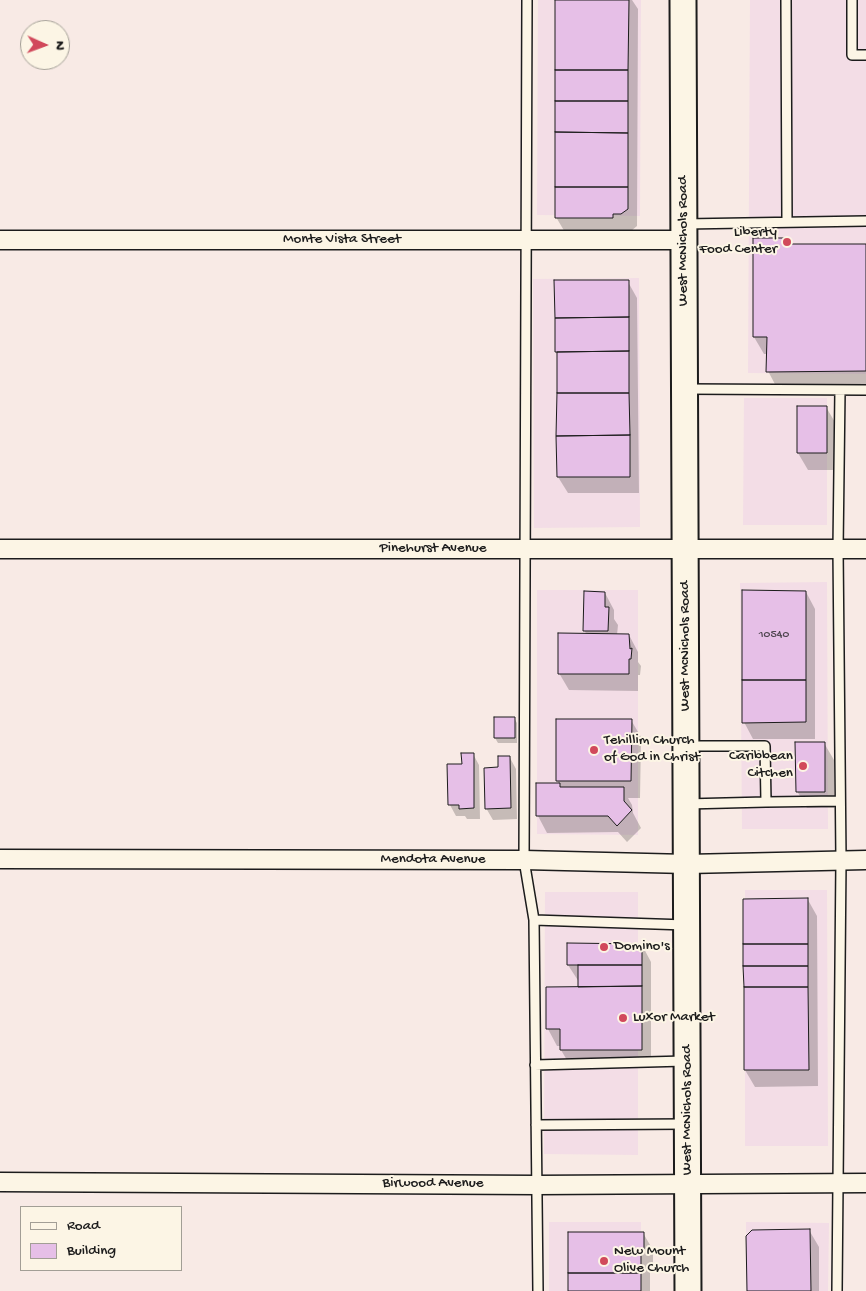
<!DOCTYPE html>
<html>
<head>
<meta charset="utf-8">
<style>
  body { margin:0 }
  #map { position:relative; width:866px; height:1291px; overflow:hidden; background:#f8eae5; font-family:"Gochi Hand",sans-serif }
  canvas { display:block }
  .legend { position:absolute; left:20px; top:1206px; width:162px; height:65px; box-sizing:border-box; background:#fcf5e5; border:1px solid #a29e95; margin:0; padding:6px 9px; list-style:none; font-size:15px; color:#1c1c1c }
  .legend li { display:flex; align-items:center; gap:10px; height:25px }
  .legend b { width:25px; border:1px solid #a29e95 }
  .north { position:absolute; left:20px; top:20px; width:50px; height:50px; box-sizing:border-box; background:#fcf5e5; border:1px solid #a29e95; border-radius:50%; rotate:92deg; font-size:14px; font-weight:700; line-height:20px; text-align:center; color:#1c1c1c }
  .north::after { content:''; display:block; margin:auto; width:18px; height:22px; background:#d1495b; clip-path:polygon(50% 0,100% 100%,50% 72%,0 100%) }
</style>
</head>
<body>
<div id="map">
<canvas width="866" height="1291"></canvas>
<ul class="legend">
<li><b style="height:6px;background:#fcf5e5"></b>Road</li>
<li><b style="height:14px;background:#e6bfe7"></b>Building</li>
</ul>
<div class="north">N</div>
</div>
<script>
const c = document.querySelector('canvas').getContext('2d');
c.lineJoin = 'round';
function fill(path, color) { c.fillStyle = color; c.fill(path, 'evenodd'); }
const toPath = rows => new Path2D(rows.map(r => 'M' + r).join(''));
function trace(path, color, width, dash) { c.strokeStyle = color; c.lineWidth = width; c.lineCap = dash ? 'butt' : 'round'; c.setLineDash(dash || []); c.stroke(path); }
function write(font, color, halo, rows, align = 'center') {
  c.font = font + ' "Gochi Hand",sans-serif'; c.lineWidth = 4; c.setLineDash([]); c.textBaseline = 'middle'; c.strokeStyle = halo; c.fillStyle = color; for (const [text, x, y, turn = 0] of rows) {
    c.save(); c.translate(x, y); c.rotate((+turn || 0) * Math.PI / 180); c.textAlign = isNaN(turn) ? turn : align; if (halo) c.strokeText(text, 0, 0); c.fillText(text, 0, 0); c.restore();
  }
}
fill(toPath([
  [538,0,641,0,640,216,537,215],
  [750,0,866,0,866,374,748,373],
  [639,278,640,527,534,528,533,279],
  [744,398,827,398,827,525,743,525],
  [827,582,828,829,742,829,740,583],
  [537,590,638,590,638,835,537,834],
  [745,890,827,890,828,1146,745,1146],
  [545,892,638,892,638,1155,544,1154],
  [549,1222,641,1222,641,1291,549,1291],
  [746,1222,829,1223,828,1291,746,1291]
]), '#f3dde6');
fill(toPath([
  [557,0,632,0,638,9,637,226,631,231,622,231,622,234,566,234,556,217],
  [787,239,790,245,866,245,866,388,777,388,768,371,768,354,764,354,754,337],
  [628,282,637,298,639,493,568,493,558,477,558,356,556,352],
  [798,407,826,407,836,424,836,470,808,470,798,453],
  [806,592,815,609,815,739,753,739,744,722],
  [605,593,614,610,614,619,618,625,617,635,629,635,638,652,638,662,641,666,640,675,638,675,638,691,569,690,559,673,587,635,584,630],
  [495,718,514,718,517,723,517,743,498,743,495,738],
  [631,720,641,737,640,798,628,798,632,805,633,813,641,828,627,842,618,832,547,833,538,816,559,784,557,781],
  [824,743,834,760,834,808,807,808,797,791],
  [473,754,479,765,480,819,467,819,465,816,456,816,450,805],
  [510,758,516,769,517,819,493,820,486,808,499,768],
  [808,900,817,916,818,1086,755,1087,745,1070],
  [568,945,642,945,651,962,651,1066,571,1067,561,1050,561,1046,557,1046,548,1029,579,988,579,982,568,965],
  [809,1230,819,1247,819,1291,747,1291],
  [643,1233,653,1250,653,1265,650,1265,650,1291,569,1291]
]), '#0003');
const building = toPath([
  [555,0,629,0,628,70,555,70,555,0],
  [555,70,628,70,628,101,555,101,555,70],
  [555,101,628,101,628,133,555,132,555,101],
  [555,132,628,133,628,187,555,187,555,132],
  [555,187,628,187,628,209,621,214,613,214,613,218,555,218,555,187],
  [753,238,787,238,787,244,866,244,866,371,766,372,767,337,753,337,753,238],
  [554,280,629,280,629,317,555,318,554,280],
  [629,317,629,351,555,352,555,318,629,317],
  [629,351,629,393,557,393,557,352,629,351],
  [557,393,629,393,630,435,556,436,557,393],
  [797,406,827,406,827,453,797,453,797,406],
  [630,435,630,477,557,477,556,436,630,435],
  [742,590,806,591,806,680,742,680,742,590],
  [584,591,605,592,605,607,609,607,608,631,583,631,584,591],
  [558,633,629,634,630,649,632,648,631,659,629,659,629,674,558,674,558,633],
  [742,680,806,680,806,722,742,723,742,680],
  [494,717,515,717,515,738,494,738,494,717],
  [556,719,632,719,631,781,556,781,556,719],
  [795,742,825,742,825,792,796,792,795,742],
  [461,753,474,753,474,808,459,809,459,805,448,805,447,764,462,764,461,753],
  [498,756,510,756,511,808,485,809,484,768,498,767,498,756],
  [536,783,560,783,560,787,624,787,624,801,632,810,617,826,608,816,536,816,536,783],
  [808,898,808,944,743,944,743,899,808,898],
  [567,943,642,944,642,965,567,965,567,943],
  [743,944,808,944,808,966,743,966,743,944],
  [578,965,642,965,642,986,578,987,578,965],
  [743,966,808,966,808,987,744,987,743,966],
  [642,986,642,1050,560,1050,560,1029,546,1029,546,987,642,986],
  [744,987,808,987,809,1070,744,1070,744,987],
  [810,1229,811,1291,747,1291,746,1236,752,1230,810,1229],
  [568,1232,644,1232,644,1249,641,1249,641,1273,568,1273,568,1232],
  [568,1273,641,1273,641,1291,568,1291,568,1273]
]);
fill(building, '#e6bfe7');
trace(building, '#1c1c1c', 1);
const service = toPath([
  [527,0,524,860,534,920,538,1291],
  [786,0,787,222],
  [852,0,852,55,866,55],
  [684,224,866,221],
  [686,389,866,390],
  [686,746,765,746,766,802,686,804],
  [766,802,840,801],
  [534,920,686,925],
  [535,1065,685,1061],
  [536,1125,686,1124],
  [837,1291,841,860,838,549,840,390]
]);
const minor = toPath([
  [0,240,684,240],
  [0,549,866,549],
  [0,859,524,860,687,864,866,860],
  [0,1182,537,1185,866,1183]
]);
const secondary = toPath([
  [683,0,688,1291]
]);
trace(service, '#1c1c1c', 12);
trace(minor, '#1c1c1c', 21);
trace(secondary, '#1c1c1c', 29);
trace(service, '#fcf5e5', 9);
trace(minor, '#fcf5e5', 18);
trace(secondary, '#fcf5e5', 25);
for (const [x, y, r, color] of [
  [787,242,5,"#d1495b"],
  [594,750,5,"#d1495b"],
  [803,766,5,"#d1495b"],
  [604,947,5,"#d1495b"],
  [623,1018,5,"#d1495b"],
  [604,1261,5,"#d1495b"]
]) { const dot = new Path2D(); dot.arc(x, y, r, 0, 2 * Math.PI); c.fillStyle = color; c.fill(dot); trace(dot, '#fcf5e5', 2); }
write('12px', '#4e454f', null, [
  ["10540",774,635]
]);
write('15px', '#1c1c1c', '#fcf5e5', [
  ["Liberty",777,233,"right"],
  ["Food Center",777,250,"right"],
  ["Tehillim Church",604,741],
  ["of God in Christ",604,758],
  ["Caribbean",793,757,"right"],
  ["Citchen",793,774,"right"],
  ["Domino's",614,947],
  ["Luxor Market",633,1018],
  ["New Mount",614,1252],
  ["Olive Church",614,1269]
], 'left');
write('15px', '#1c1c1c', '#fcf5e5', [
  ["Monte Vista Street",342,240],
  ["West McNichols Road",684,241,-90],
  ["Pinehurst Avenue",433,549],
  ["West McNichols Road",686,646,-90],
  ["Mendota Avenue",433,860],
  ["West McNichols Road",688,1110,-90],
  ["Birwood Avenue",433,1184]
]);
</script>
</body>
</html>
